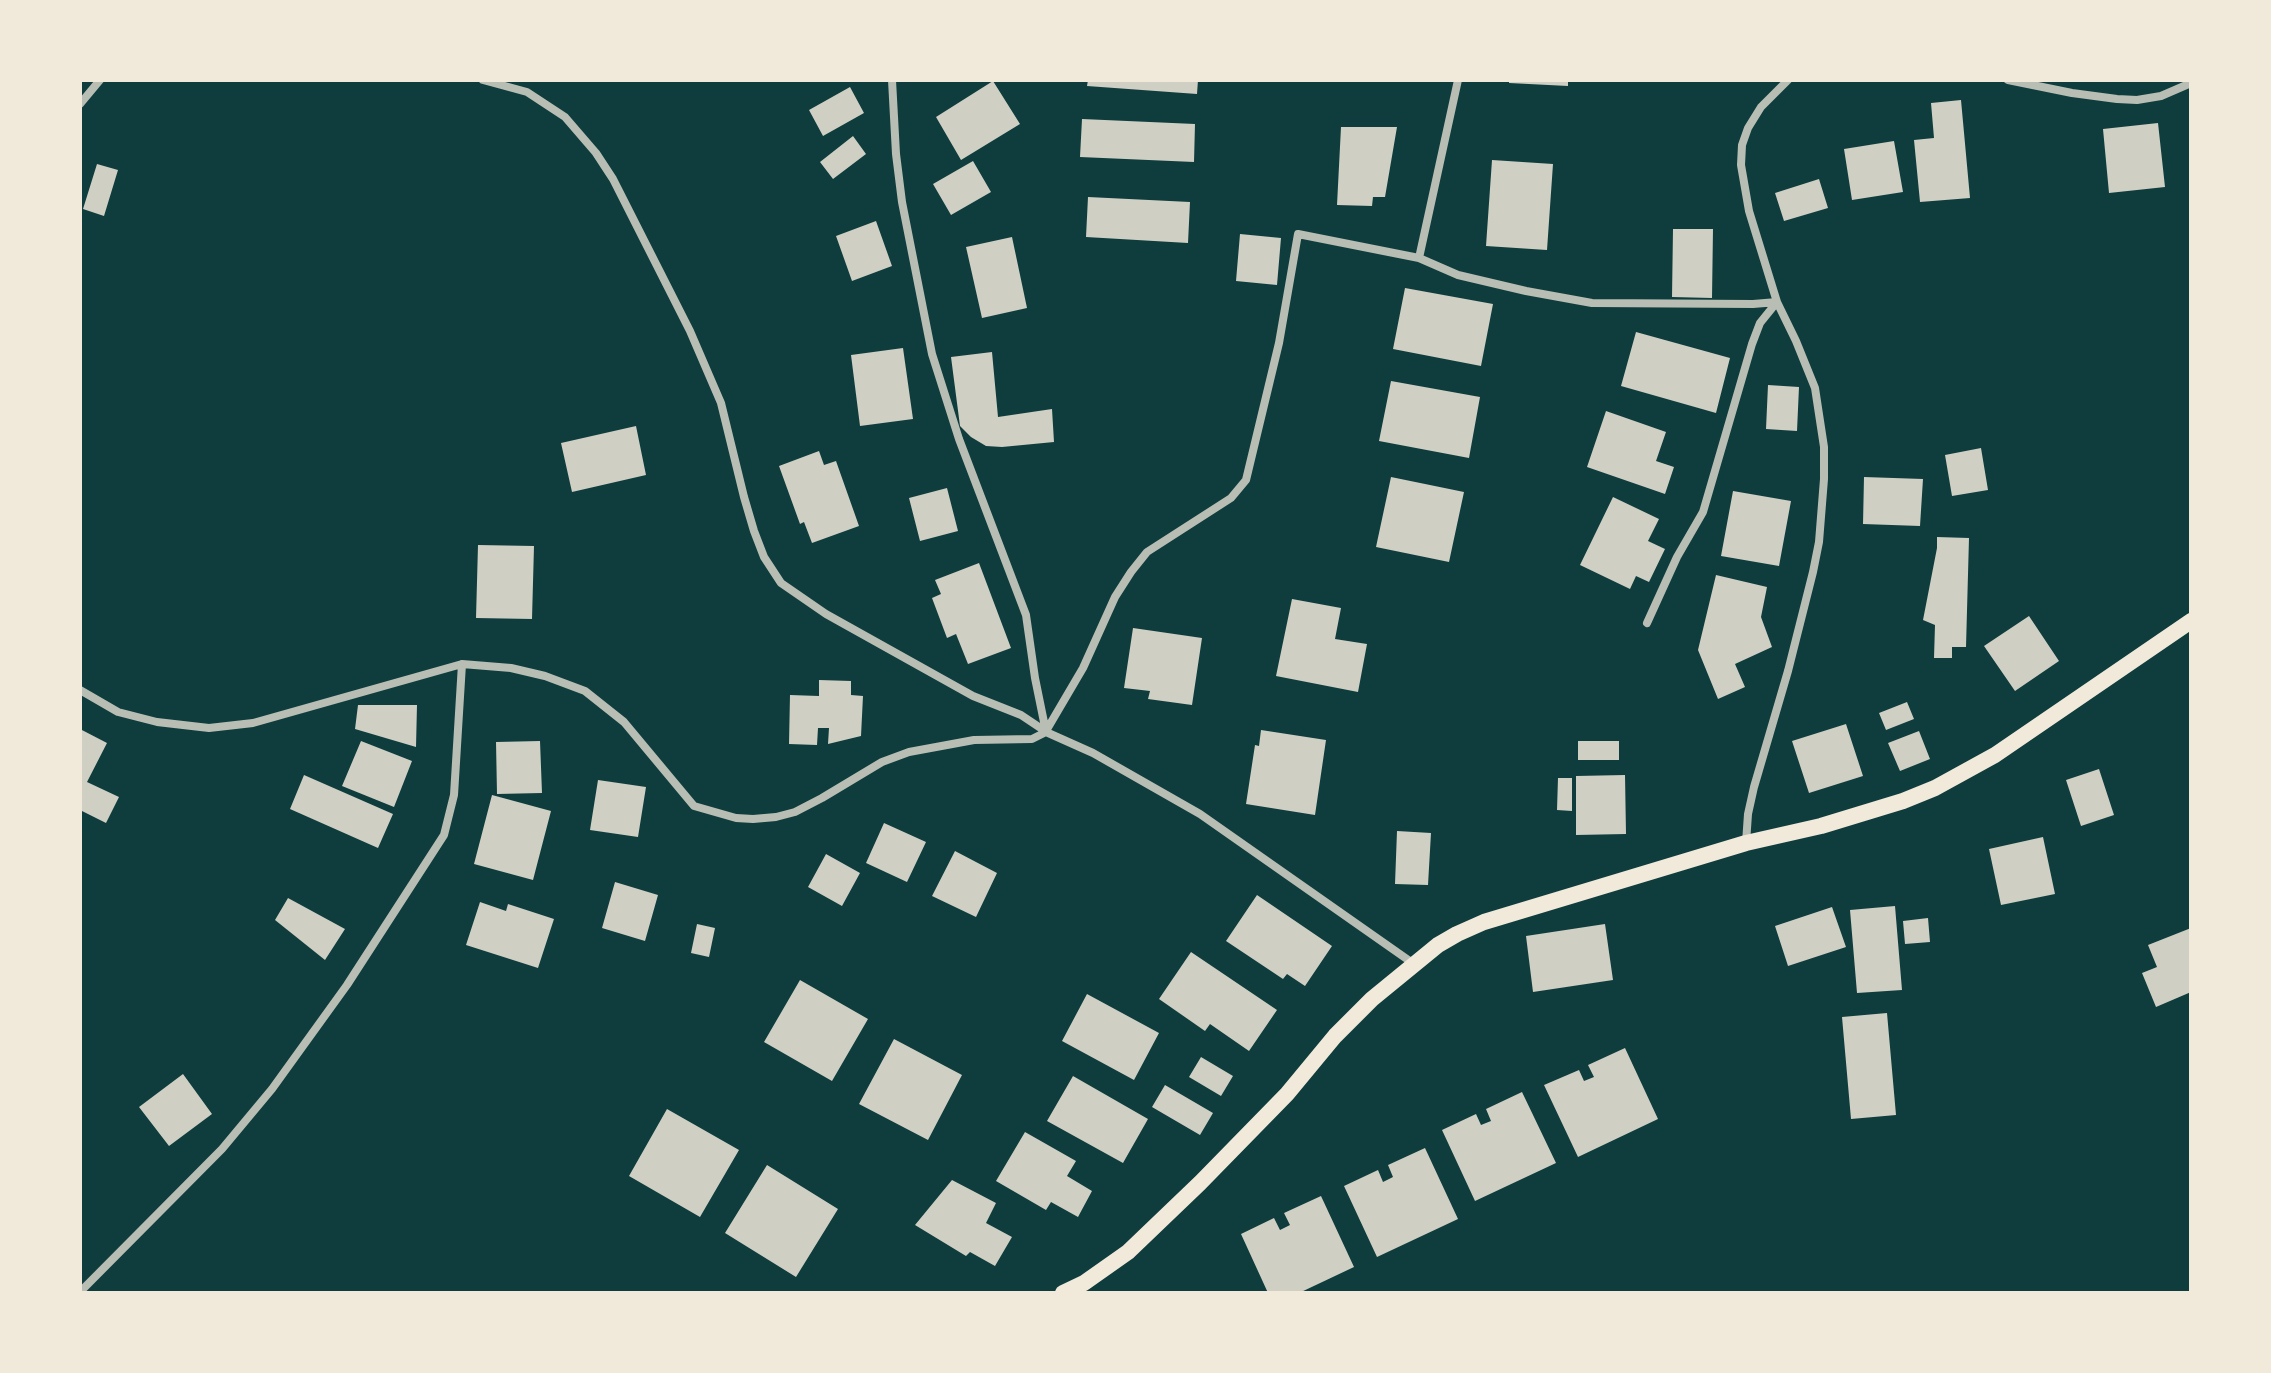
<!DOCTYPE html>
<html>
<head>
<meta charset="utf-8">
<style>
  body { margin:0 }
  #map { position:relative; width:2271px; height:1373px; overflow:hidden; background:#0f3d3e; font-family:"Golos Text",sans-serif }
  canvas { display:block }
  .frame { position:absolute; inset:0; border:82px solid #f1e9da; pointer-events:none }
</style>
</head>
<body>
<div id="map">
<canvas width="2271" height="1373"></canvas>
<div class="frame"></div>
</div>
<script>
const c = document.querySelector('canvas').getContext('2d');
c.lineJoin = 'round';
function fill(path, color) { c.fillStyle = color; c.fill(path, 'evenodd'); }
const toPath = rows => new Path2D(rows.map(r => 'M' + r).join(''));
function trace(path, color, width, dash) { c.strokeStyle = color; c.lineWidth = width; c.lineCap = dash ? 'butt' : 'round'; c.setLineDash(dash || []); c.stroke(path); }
fill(toPath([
  [1088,80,1198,80,1197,94,1087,86],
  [1509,80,1568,80,1568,86,1509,83],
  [993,81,1020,124,961,160,936,117],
  [850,87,864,113,823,136,809,110],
  [1961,100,1970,198,1920,202,1914,140,1934,138,1931,103],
  [1082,119,1195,124,1194,162,1080,157],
  [2158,123,2165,187,2109,193,2103,129],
  [1341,127,1397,127,1385,197,1373,197,1372,206,1337,205],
  [853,136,866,154,833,179,820,162],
  [1894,141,1903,192,1852,200,1844,149],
  [1492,160,1553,164,1547,250,1486,246],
  [973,161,991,192,951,215,933,184],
  [97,164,118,170,104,216,83,209],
  [1819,179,1828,208,1784,221,1775,193],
  [1088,197,1190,202,1188,243,1086,237],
  [876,221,892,266,852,281,836,236],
  [1673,229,1713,229,1712,298,1672,297],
  [1240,234,1281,238,1277,285,1236,281],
  [1012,237,1027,308,982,318,966,247],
  [1405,288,1493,304,1481,366,1393,349],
  [1636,332,1730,358,1716,413,1621,386],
  [903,348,913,419,860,426,851,355],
  [992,352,998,417,1052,409,1054,442,1002,447,986,446,971,437,960,426,951,357],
  [1391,381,1480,397,1469,458,1379,441],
  [1768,385,1799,387,1797,431,1766,429],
  [1606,411,1666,432,1656,461,1674,467,1665,494,1587,467],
  [636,426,646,475,572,492,561,443],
  [1981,448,1988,490,1952,496,1945,455],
  [819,451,824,465,836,461,859,526,812,543,804,522,800,524,779,466],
  [1391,477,1464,492,1449,562,1376,547],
  [1864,477,1923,479,1920,526,1863,524],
  [947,488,958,531,920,541,909,498],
  [1733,491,1791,501,1779,566,1721,556],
  [1613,497,1659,519,1648,541,1665,549,1649,582,1636,576,1630,589,1580,565],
  [1937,537,1969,538,1966,647,1952,647,1952,658,1934,658,1935,625,1923,620,1937,548],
  [478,545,534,546,532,619,476,618],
  [979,563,1011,648,968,664,956,634,947,638,932,598,941,594,935,580],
  [1716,575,1767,587,1761,617,1772,647,1735,664,1745,687,1718,699,1698,650],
  [1292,599,1341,608,1335,639,1367,644,1358,692,1276,676],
  [2029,616,2059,661,2015,691,1984,646],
  [1133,628,1202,638,1192,705,1148,699,1150,691,1124,688],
  [819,680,851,681,851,695,863,696,861,736,828,744,829,728,818,728,817,745,789,744,790,695,819,696],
  [1907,702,1914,719,1886,730,1879,713],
  [358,705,417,705,416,747,355,729],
  [1846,724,1863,776,1809,793,1792,741],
  [80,729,107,743,87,782,119,797,106,823,80,810],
  [1261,730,1326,740,1315,815,1246,804,1255,745,1259,746],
  [1919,731,1930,759,1900,771,1888,743],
  [361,741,412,761,394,807,342,786],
  [540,741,542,793,497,794,496,742],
  [1578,741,1619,741,1619,760,1578,760],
  [2099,769,2114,815,2081,826,2066,780],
  [304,775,393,814,378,848,290,809],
  [1625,775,1626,834,1576,835,1576,776],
  [1558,778,1572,778,1572,811,1557,810],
  [598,780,646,787,638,837,590,830],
  [492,795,551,811,533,880,474,864],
  [884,823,926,842,907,882,866,863],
  [1397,831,1431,833,1428,885,1395,884],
  [2043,837,2055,894,2001,905,1989,849],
  [955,851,997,873,976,917,932,896],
  [826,854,860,873,842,906,808,887],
  [615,882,658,895,645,941,602,928],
  [1257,895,1332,946,1305,986,1287,974,1283,979,1226,941],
  [288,898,345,929,325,960,275,920],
  [480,902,506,911,508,904,554,919,538,968,466,945],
  [1895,906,1902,990,1857,993,1850,910],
  [1832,907,1846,947,1788,966,1775,926],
  [1928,918,1930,942,1905,944,1903,921],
  [697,924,715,928,709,957,691,953],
  [1605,924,1613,980,1533,992,1526,936],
  [2191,928,2191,992,2156,1007,2142,973,2157,967,2148,945],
  [1191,952,1277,1010,1249,1051,1210,1024,1205,1031,1159,999],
  [800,980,868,1019,832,1081,764,1042],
  [1087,994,1159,1033,1134,1080,1062,1041],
  [1887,1013,1896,1115,1851,1119,1842,1017],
  [894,1039,962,1075,928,1140,859,1104],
  [1625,1048,1658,1119,1578,1157,1544,1085,1579,1070,1584,1081,1594,1077,1588,1065],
  [1201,1057,1233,1076,1221,1096,1189,1077],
  [183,1074,212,1114,169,1146,139,1107],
  [1073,1076,1148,1119,1123,1163,1047,1121],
  [1165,1085,1213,1113,1200,1135,1152,1107],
  [1522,1092,1556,1163,1475,1201,1442,1130,1476,1114,1481,1125,1491,1121,1486,1109],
  [667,1109,739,1150,700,1217,629,1176],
  [1025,1132,1076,1161,1067,1176,1092,1191,1078,1217,1051,1202,1046,1210,996,1181],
  [1425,1148,1458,1219,1377,1257,1344,1186,1378,1170,1383,1182,1393,1177,1388,1165],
  [767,1165,838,1209,796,1277,725,1233],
  [952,1180,996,1203,986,1223,1012,1237,995,1266,970,1252,966,1256,915,1225],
  [1321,1196,1354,1267,1299,1293,1268,1293,1241,1234,1274,1218,1280,1230,1290,1225,1284,1213]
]), '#cfcfc3');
trace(toPath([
  [483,80,527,92,565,117,596,153,613,179,690,331,721,403,744,497,754,531,764,557,781,583,826,614,973,696,1021,715,1045,731],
  [892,80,896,154,902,202,932,354,959,439,1026,615,1035,678,1046,732,1093,753,1200,814,1414,964],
  [2008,80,2072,93,2117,99,2137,100,2161,96,2191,83],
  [80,104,100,80],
  [1419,258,1458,80],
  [1647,623,1677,557,1703,512,1752,344,1760,323,1777,302],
  [80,690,118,712,157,722,209,728,253,723,462,664,511,668,545,676,585,691,624,722,694,806,736,818,753,819,776,817,795,812,822,798,882,762,909,752,974,740,1032,739,1046,732],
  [1046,731,1083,668,1115,597,1131,572,1147,552,1231,498,1246,480,1279,343,1298,234,1419,258,1458,275,1526,291,1592,303,1753,304,1777,302],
  [1746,843,1748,814,1754,787,1788,671,1813,572,1819,542,1824,479,1824,447,1815,388,1796,341,1777,302,1749,211,1741,165,1742,145,1748,128,1761,107,1788,80],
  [80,1292,222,1149,272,1089,347,985,444,835,454,795,462,664]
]), '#b8beb3', 8);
trace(toPath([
  [1063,1293,1084,1283,1128,1252,1200,1183,1287,1094,1335,1036,1372,999,1438,945,1457,934,1484,922,1746,843,1821,826,1903,801,1935,788,1995,755,2191,621]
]), '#f1e9da', 16);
</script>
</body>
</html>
